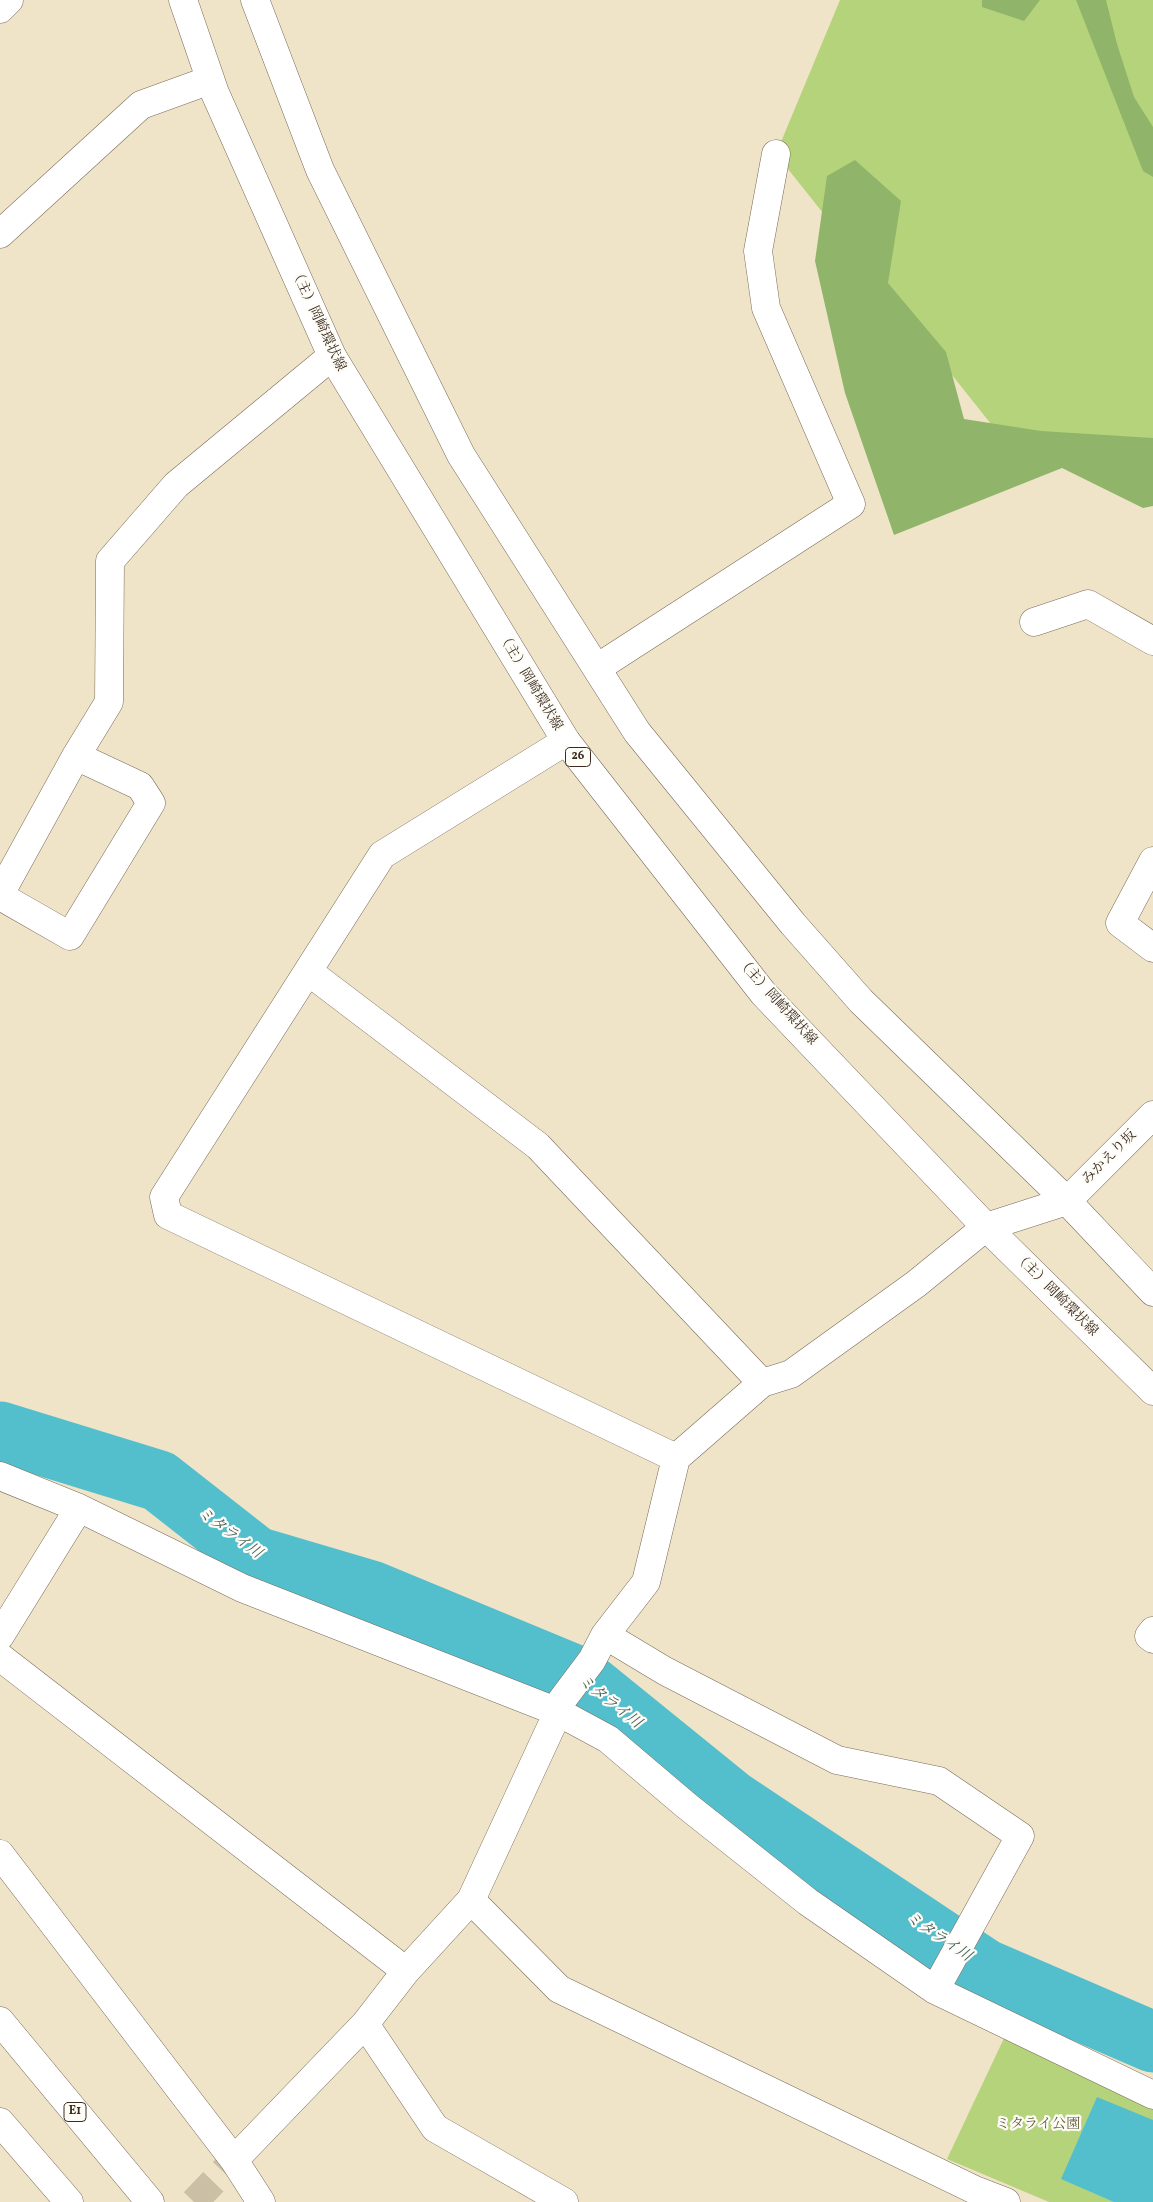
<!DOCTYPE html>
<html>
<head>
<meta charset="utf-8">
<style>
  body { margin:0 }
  canvas { display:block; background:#efe4c8 }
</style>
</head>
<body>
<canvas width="1153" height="2202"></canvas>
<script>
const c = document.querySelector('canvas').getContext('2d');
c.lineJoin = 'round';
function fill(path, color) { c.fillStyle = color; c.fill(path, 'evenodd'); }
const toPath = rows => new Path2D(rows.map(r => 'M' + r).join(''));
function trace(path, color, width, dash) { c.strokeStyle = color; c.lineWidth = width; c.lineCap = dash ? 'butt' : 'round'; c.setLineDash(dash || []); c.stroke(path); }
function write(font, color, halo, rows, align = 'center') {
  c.font = font + ' Vollkorn,"Noto Serif JP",serif'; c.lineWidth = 4.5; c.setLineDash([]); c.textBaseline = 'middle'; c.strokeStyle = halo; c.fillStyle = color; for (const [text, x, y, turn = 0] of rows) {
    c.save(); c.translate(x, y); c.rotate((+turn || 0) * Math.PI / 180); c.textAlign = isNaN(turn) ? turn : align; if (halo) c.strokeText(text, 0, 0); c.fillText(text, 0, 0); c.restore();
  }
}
fill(toPath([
  [840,0,1153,0,1153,453,999,434,776,154],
  [1006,2034,1153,2105,1153,2202,1049,2202,947,2159]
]), '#b5d37a');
fill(toPath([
  [982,0,1040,0,1024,21,982,7],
  [1076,0,1106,0,1117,44,1134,97,1153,127,1153,177,1143,171],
  [855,160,901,201,888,283,946,352,964,419,1041,431,1153,438,1153,506,1143,508,1062,468,894,535,845,393,815,261,827,176]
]), '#90b56a');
fill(toPath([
  [1097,2097,1153,2120,1153,2202,1114,2202,1061,2179]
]), '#53bfcd');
trace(toPath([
  [0,1432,159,1481,256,1557,371,1591,579,1677,732,1801,984,1969,1153,2042]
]), '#53bfcd', 61);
trace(toPath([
  [194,2202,234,2160]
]), '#cbbfa6', 28, [28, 14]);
const minor = toPath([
  [0,9,9,0],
  [0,234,141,105,210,80],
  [1034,622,1088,604,1153,641],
  [597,668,851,504,766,308,758,251,776,154],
  [566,741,382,855,164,1197,168,1215,676,1458],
  [1153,861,1120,923,1153,948],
  [0,894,76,756,109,702,110,561,176,485,332,356],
  [0,896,70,936,151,803,140,786,76,756],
  [309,972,538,1146,762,1383],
  [0,1476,79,1508,242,1588,558,1712,608,1739,687,1806,808,1902,935,1990,1153,2095],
  [1153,1631,1149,1636,1153,1639],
  [605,1635,665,1671,837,1760,939,1781,1020,1836,935,1990],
  [0,1636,79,1508],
  [0,1657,406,1971],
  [0,1854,234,2160,261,2202],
  [471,1900,559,1989,975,2190,1006,2202],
  [365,2024,435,2128,564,2202],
  [234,2160,365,2024,406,1971,471,1900,558,1712,562,1700,592,1660,605,1635,646,1582,676,1458,762,1383,791,1374,916,1284,986,1227,1067,1201,1153,1115]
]);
const major = toPath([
  [183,0,215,93,332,356,566,741,763,993,986,1227,1153,1391],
  [255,0,320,170,461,455,637,732,793,924,861,1001,1067,1201,1153,1292]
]);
const highway = toPath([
  [0,2021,150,2202],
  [0,2122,69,2202]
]);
trace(minor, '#7a6b5a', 29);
trace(major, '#7a6b5a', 29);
trace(highway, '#7a6b5a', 29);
trace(minor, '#fff', 28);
trace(major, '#fff', 28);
trace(highway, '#fff', 28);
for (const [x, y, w] of [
  [578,757,25],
  [75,2112,22]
]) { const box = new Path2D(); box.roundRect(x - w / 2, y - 9.5, w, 19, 4); c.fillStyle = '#fdfcf7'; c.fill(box); trace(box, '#3b2a1e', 1); }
write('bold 12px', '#3b2a1e', null, [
  ["26",578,757],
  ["E1",75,2112]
]);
write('14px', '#3b2a1e', '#fdfcf7', [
  ["（主）岡崎環状線",317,320,65],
  ["（主）岡崎環状線",529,682,59],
  ["（主）岡崎環状線",776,1002,48],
  ["みかえり坂",1110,1158,-45],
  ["（主）岡崎環状線",1055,1295,45]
]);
write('14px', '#605d3a', '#fdfcf7', [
  ["ミタライ公園",1038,2125]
]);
write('italic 15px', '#435e5b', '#fdfcf7', [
  ["ミタライ川",229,1534,36],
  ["ミタライ川",609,1703,38],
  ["ミタライ川",938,1938,34]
]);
</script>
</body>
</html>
